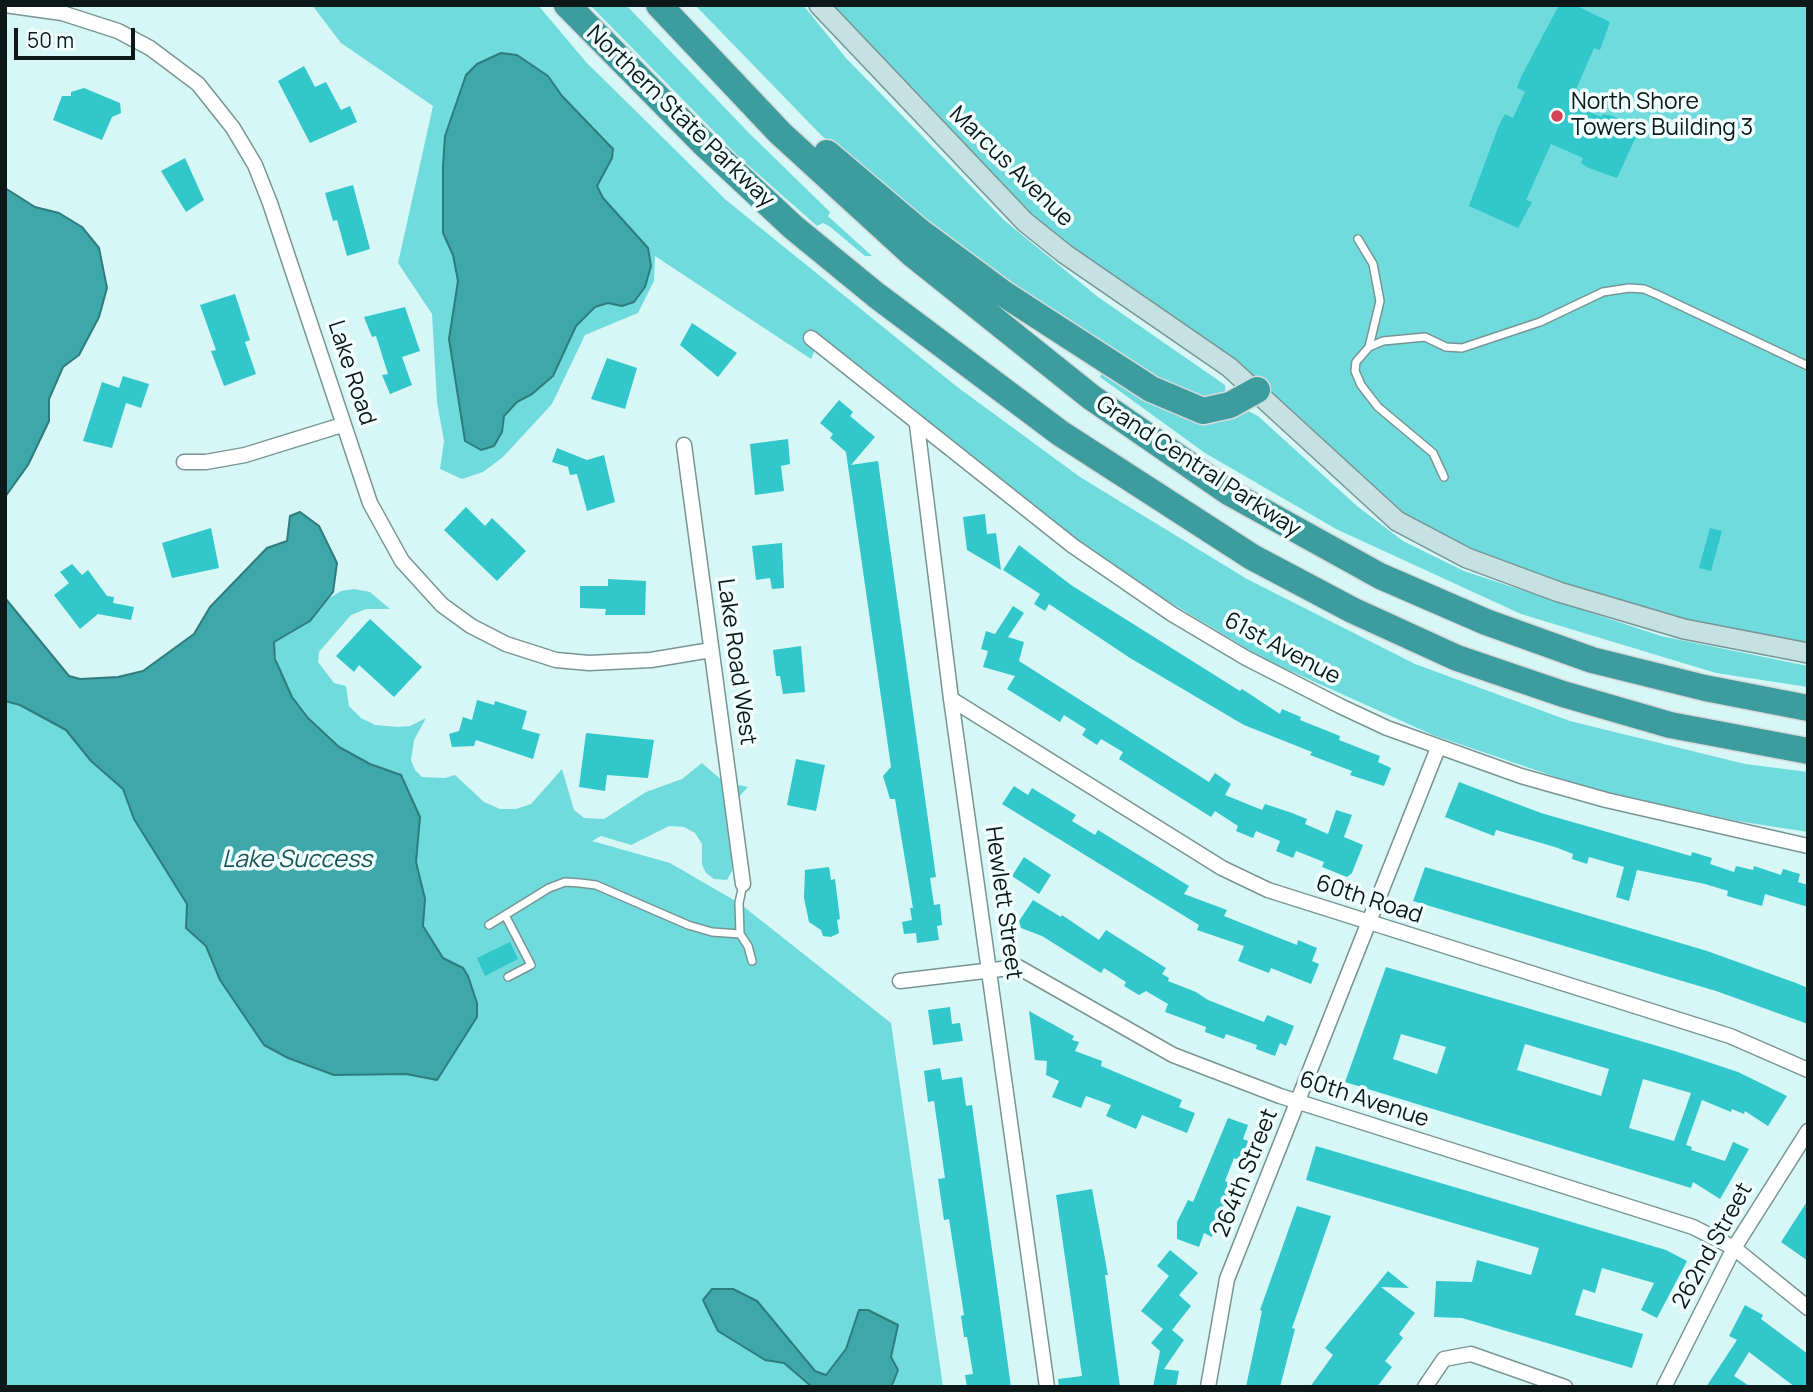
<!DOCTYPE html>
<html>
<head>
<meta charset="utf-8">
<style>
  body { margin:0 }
  #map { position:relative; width:1813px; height:1392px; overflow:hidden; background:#d7f6f6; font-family:Manrope,sans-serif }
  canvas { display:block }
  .frame { position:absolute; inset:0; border:7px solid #0d1818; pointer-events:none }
  .scale { position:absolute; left:14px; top:28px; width:121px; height:32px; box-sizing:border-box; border:4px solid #0d1818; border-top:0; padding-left:9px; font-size:21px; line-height:24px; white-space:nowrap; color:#0d1818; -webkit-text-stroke:5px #f2ffff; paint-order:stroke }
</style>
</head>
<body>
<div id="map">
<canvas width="1813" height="1392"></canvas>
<div class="frame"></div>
<div class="scale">50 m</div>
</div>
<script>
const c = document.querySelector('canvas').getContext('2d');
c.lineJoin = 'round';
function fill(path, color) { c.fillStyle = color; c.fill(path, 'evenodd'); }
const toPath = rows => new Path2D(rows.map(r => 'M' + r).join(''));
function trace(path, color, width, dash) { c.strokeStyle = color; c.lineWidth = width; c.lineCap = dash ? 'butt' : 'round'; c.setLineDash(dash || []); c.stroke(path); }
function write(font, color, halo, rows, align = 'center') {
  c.font = font + ' Manrope,sans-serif'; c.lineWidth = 7; c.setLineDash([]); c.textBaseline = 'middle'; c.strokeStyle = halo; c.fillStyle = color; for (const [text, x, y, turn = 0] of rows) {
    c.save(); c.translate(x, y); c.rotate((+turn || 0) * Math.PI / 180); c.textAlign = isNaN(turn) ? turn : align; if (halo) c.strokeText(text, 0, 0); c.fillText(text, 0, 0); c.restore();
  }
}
fill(toPath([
  [312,5,538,5,586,62,726,200,956,386,1080,477,1247,579,1415,664,1570,721,1745,764,1808,772,1808,832,1737,821,1591,789,1433,735,1266,660,1161,597,1063,532,819,341,811,359,655,256,654,281,638,313,585,335,552,404,503,457,483,472,462,479,440,469,444,441,437,402,432,314,398,263,433,106,341,43],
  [590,5,626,5,749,133,830,212,828,216,872,256,865,256,829,226,823,223,817,226,740,158],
  [695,5,803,5,846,58,1005,221,1098,297,1225,385,1226,396,1193,401,1081,338,943,238,821,135],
  [819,5,1808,5,1808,653,1729,639,1437,544,1257,390,1065,254],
  [1104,370,1179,416,1207,424,1248,411,1258,416,1357,506,1403,541,1464,571,1661,636,1808,666,1808,687,1716,673,1521,614,1336,529,1205,453,1100,377],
  [354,589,370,592,390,609,366,609,351,615,319,652,318,662,334,683,346,686,349,706,361,718,375,725,398,727,410,726,426,718,414,740,411,760,415,770,422,777,445,778,455,775,484,802,500,809,516,809,531,804,562,769,574,810,584,818,604,819,646,792,682,779,702,763,724,782,748,787,736,800,730,824,732,871,727,880,714,879,706,873,702,865,702,844,695,833,684,827,669,826,631,845,601,836,592,841,670,863,739,903,891,1023,943,1387,5,1387,5,701,20,705,66,730,91,761,123,789,134,819,187,904,186,928,206,946,220,980,313,1066,334,1075,406,1074,437,1080,477,1003,463,968,443,958,423,926,425,899,416,862,420,817,401,775,370,764,339,747,308,718,292,697,280,674,273,642,310,621,326,600,341,591]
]), '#70dbdd');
const water = toPath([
  [501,53,517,55,548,76,562,96,613,149,612,158,597,186,603,198,648,248,651,266,645,287,634,302,622,306,608,303,595,307,576,326,553,376,532,394,517,402,504,416,502,432,494,446,481,450,465,441,449,339,458,281,453,255,443,233,443,166,445,136,466,75,477,64,501,53],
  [5,188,35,207,59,213,82,227,99,248,107,288,99,317,79,355,63,367,49,399,49,421,28,465,5,497,5,188],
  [300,512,319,526,337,563,333,592,310,621,274,642,275,659,292,697,308,718,339,747,370,764,401,775,420,817,416,862,425,899,423,926,443,958,463,968,468,976,477,1003,477,1017,437,1080,406,1074,334,1075,288,1058,264,1045,220,980,206,946,186,928,187,904,134,819,123,789,91,761,66,730,20,705,5,701,5,598,69,676,80,679,118,677,143,671,194,634,210,607,267,548,287,541,290,516,300,512],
  [712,1289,733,1289,757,1301,815,1371,826,1375,846,1349,859,1310,868,1310,898,1325,891,1357,898,1370,893,1383,890,1387,812,1387,784,1363,765,1360,718,1331,703,1300,712,1289]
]);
fill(water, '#3da7aa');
trace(water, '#2f7c7e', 2);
fill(toPath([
  [1559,5,1575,5,1610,22,1600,50,1594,48,1570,103,1601,117,1603,114,1613,116,1639,130,1617,178,1589,168,1581,163,1583,158,1551,144,1526,200,1532,202,1518,228,1469,206,1499,125,1505,114,1513,118,1525,92,1517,88,1521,77],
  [304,66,315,87,326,82,341,110,350,106,357,122,310,143,278,81],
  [84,88,120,103,121,113,112,117,102,140,53,120,62,96,71,96,71,92],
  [185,158,204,200,186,212,161,171],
  [353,185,370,249,347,256,337,220,333,221,325,193],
  [235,294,250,340,245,342,256,374,224,386,211,351,216,350,200,305],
  [405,307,420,351,402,357,412,385,390,394,382,375,388,374,376,336,372,337,364,317],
  [692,323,737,353,718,377,680,345],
  [607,358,637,368,625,409,591,399],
  [123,376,149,384,141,408,126,403,112,448,83,441,102,382,119,388],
  [839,400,853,412,850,416,875,437,851,465,878,461,936,877,930,878,934,905,940,904,942,925,937,926,939,940,917,943,916,933,904,934,902,922,912,920,910,908,913,908,895,799,890,799,883,776,891,767,846,452,830,438,833,434,820,423],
  [788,439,790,464,781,466,784,491,755,495,750,444],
  [557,448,587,460,604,455,615,502,587,511,577,474,570,475,568,467,552,462],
  [466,507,485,526,492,518,526,551,497,581,444,530],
  [985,514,987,534,996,533,1001,570,967,550,963,517],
  [211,528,219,568,172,578,162,543],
  [1710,528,1722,531,1711,571,1699,568],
  [782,543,784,588,772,589,770,578,756,580,752,546],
  [1019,545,1071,585,1240,691,1242,689,1280,714,1282,709,1301,717,1300,720,1340,736,1339,740,1380,756,1378,762,1391,768,1384,786,1350,775,1352,771,1310,755,1312,752,1244,725,1130,658,1049,604,1045,611,1034,604,1040,594,1003,570],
  [72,564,82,575,88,570,107,596,114,597,113,603,134,607,131,620,98,614,80,629,54,595,69,583,60,572],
  [608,579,646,581,645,615,605,615,606,609,580,608,580,586,608,586],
  [1013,606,1024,613,1008,637,1024,642,1019,661,1209,782,1215,773,1231,784,1225,795,1262,810,1265,804,1292,813,1307,819,1305,824,1328,834,1336,810,1352,815,1344,837,1363,845,1352,873,1347,877,1322,867,1324,862,1296,851,1293,858,1276,851,1280,841,1256,831,1253,838,1236,831,1238,826,1215,811,1211,817,1119,759,1123,752,1101,739,1097,745,1082,735,1086,729,1064,715,1060,722,1007,689,1015,676,983,667,988,651,981,649,986,631,995,634],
  [370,619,422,667,394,697,359,665,354,672,336,656],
  [801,646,805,692,783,694,780,676,776,676,773,650],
  [477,700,494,705,495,701,527,711,522,729,540,734,533,759,476,740,474,746,452,747,449,734,459,731,463,717,472,720],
  [586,733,654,740,648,778,607,775,605,791,579,787],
  [796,759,825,765,816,811,787,805],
  [1459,782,1541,813,1691,856,1692,852,1712,858,1710,864,1734,872,1736,866,1753,870,1754,866,1781,875,1783,869,1800,874,1798,882,1808,885,1808,907,1765,894,1762,906,1727,896,1728,891,1705,884,1637,870,1629,901,1616,897,1624,867,1589,857,1587,864,1572,859,1573,854,1555,847,1496,830,1494,836,1445,817],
  [1014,786,1028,795,1032,788,1076,815,1072,821,1095,835,1098,830,1189,886,1184,894,1227,910,1224,916,1297,945,1298,940,1317,948,1312,961,1319,964,1311,984,1271,968,1269,973,1238,961,1244,946,1197,930,1199,925,1002,804],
  [1024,857,1051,875,1039,894,1012,876],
  [829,867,831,880,835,879,840,919,837,920,839,933,831,937,823,936,821,930,809,922,804,898,805,870],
  [1425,867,1707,951,1796,983,1808,988,1808,1024,1716,991,1413,901],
  [1033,900,1061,917,1062,915,1099,940,1106,930,1166,968,1162,974,1169,978,1168,981,1196,992,1208,1000,1264,1022,1267,1015,1294,1026,1286,1046,1280,1043,1275,1056,1256,1049,1257,1045,1226,1034,1224,1039,1205,1032,1206,1027,1165,1012,1168,1004,1146,991,1139,995,1124,986,1126,982,1104,968,1101,973,1042,936,1021,928,1019,921],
  [510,942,518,959,485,976,477,958],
  [1386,967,1678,1052,1738,1072,1787,1096,1768,1126,1745,1111,1744,1114,1732,1109,1731,1112,1702,1100,1686,1145,1692,1147,1691,1150,1725,1161,1733,1142,1749,1149,1720,1199,1693,1182,1691,1188,1345,1082],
  [1401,1034,1446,1047,1437,1074,1393,1059],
  [1525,1044,1609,1069,1601,1096,1517,1070],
  [1643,1079,1691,1093,1674,1141,1629,1128],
  [950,1007,952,1024,960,1023,963,1041,933,1045,928,1010],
  [1029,1011,1074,1036,1072,1040,1079,1042,1075,1051,1102,1061,1101,1066,1182,1100,1179,1107,1195,1113,1187,1133,1142,1115,1136,1129,1106,1116,1111,1105,1086,1096,1081,1108,1052,1097,1059,1081,1046,1075,1047,1061,1035,1060],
  [940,1068,942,1080,962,1077,966,1106,972,1105,1011,1387,967,1387,965,1375,973,1374,967,1337,964,1337,961,1316,964,1315,949,1219,944,1220,938,1179,945,1178,934,1101,928,1102,924,1071],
  [1228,1118,1248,1125,1243,1139,1248,1141,1241,1161,1234,1158,1225,1181,1232,1184,1212,1237,1204,1233,1199,1247,1177,1239,1177,1222,1188,1200,1193,1202],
  [1316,1146,1666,1250,1687,1261,1657,1318,1641,1310,1654,1283,1602,1268,1595,1293,1583,1289,1575,1315,1643,1334,1632,1368,1462,1318,1434,1317,1436,1281,1472,1282,1477,1260,1531,1275,1539,1248,1306,1180],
  [1092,1189,1108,1275,1105,1275,1120,1387,1059,1387,1058,1379,1082,1376,1056,1195],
  [1808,1200,1808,1261,1781,1242],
  [1297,1206,1331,1216,1292,1328,1295,1329,1280,1387,1246,1387,1262,1311,1260,1310],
  [1170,1250,1198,1273,1179,1295,1191,1306,1172,1330,1184,1340,1164,1369,1179,1371,1176,1387,1153,1387,1160,1351,1151,1343,1163,1329,1141,1311,1169,1276,1157,1266],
  [1388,1271,1409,1288,1381,1287,1415,1313,1399,1334,1403,1338,1385,1361,1392,1367,1377,1387,1310,1387,1333,1355,1325,1348],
  [1745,1305,1763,1315,1761,1319,1808,1354,1808,1387,1795,1387,1749,1352,1734,1376,1751,1387,1706,1387,1737,1340,1729,1336]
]), '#31c7cb');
const lane = toPath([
  [1358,239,1373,264,1380,301,1369,347],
  [1444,477,1433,453,1378,407,1361,385,1355,371,1356,362,1369,347,1383,341,1425,337,1446,347,1462,348,1540,322,1603,292,1629,288,1644,289,1658,295,1808,366],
  [743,884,739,903,740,934,748,946,752,961],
  [505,915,531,965,508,977],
  [489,925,549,888,565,882,580,883,596,885,688,925,712,932,740,934]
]);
const street = toPath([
  [5,5,62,13,118,31,150,48,198,84,233,128,255,165,270,203,370,503,402,561,442,605,471,626,506,644,556,660,589,663,651,660,711,650],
  [811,338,1073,546,1172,614,1246,658,1340,706,1387,728,1521,776,1606,800,1808,846],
  [917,425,951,699,1047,1387],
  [684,445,743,884],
  [184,462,206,462,245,455,342,425],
  [951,699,1222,868,1268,890,1730,1036,1808,1070],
  [900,981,1018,967,1173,1055,1280,1096,1693,1227,1734,1248,1808,1308],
  [1208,1387,1227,1279,1438,748],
  [1425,1387,1444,1359,1471,1354,1565,1387],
  [1664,1387,1734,1248,1808,1131]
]);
const secondary = toPath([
  [819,5,1025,222,1065,254,1229,367,1397,521,1467,558,1559,592,1684,629,1808,653]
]);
const highway = toPath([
  [567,5,702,142,793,227,876,295,1060,433,1252,557,1352,610,1457,658,1563,694,1670,725,1808,751],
  [659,5,780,133,911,253,1091,397,1230,493,1380,576,1486,622,1592,660,1705,688,1808,708],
  [827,153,919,231,1004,294,1151,389,1203,411,1230,405,1257,390]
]);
trace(lane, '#789595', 10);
trace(street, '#789595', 17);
trace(secondary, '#789595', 22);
trace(highway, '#d8dada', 29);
trace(lane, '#fff', 7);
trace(street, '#fff', 14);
trace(secondary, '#c5e1e2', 19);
trace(highway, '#3d9c9e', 26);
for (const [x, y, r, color] of [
  [1557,116,7,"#d44357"]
]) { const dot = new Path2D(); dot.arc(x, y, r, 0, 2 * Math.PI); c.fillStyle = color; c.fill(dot); trace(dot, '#f2ffff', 2.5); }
write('23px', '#0d1818', '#f2ffff', [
  ["North Shore",1571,103],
  ["Towers Building 3",1571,129]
], 'left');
write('23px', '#0d1818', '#f2ffff', [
  ["Northern State Parkway",680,117,44],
  ["Marcus Avenue",1011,167,44],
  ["Lake Road",351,373,72],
  ["Grand Central Parkway",1198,467,33],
  ["61st Avenue",1282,649,28],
  ["Lake Road West",736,662,82],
  ["60th Road",1369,900,18],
  ["Hewlett Street",1003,903,82],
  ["60th Avenue",1364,1100,18],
  ["264th Street",1246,1173,-68],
  ["262nd Street",1713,1246,-61]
]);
write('italic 24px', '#1b5657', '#f2ffff', [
  ["Lake Success",297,860]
]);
</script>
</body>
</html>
